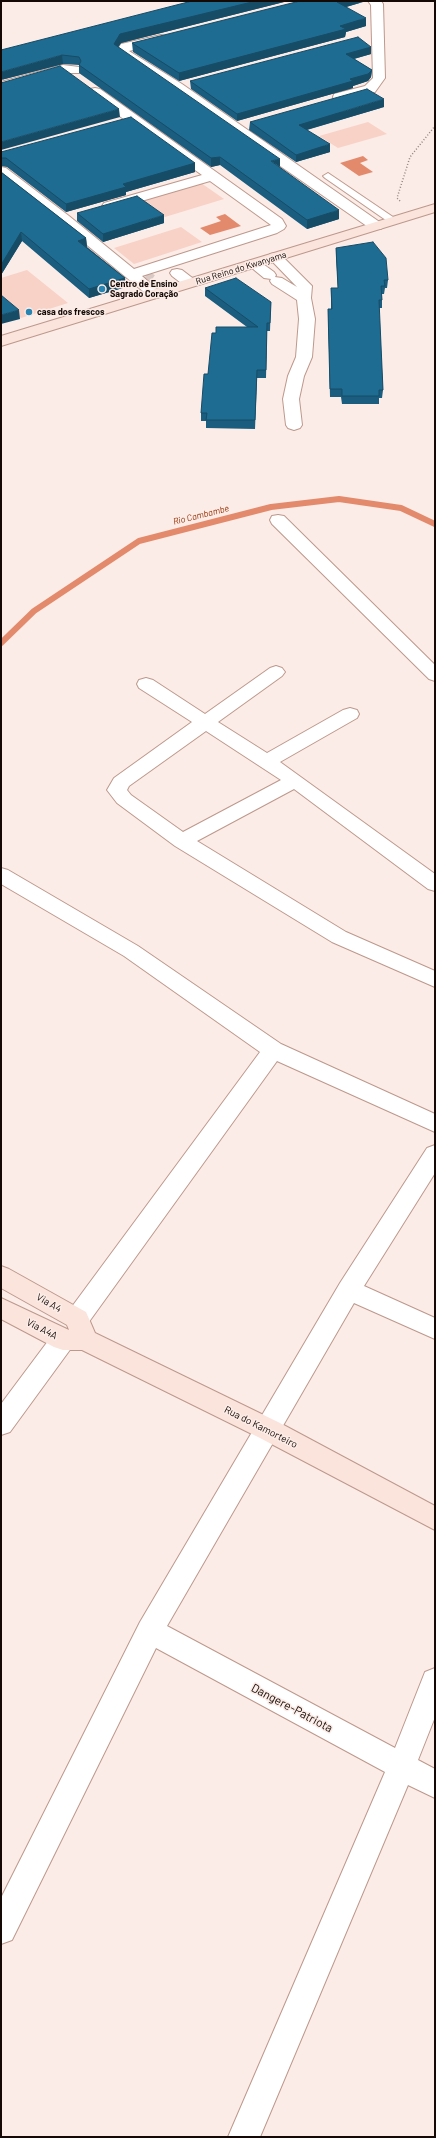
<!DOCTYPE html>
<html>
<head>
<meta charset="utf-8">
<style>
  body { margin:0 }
  #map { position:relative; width:436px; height:2138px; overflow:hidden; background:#fcece7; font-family:Barlow,sans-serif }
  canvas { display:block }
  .frame { position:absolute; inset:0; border:2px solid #150905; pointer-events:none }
</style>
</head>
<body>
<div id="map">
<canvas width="436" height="2138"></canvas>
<div class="frame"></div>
</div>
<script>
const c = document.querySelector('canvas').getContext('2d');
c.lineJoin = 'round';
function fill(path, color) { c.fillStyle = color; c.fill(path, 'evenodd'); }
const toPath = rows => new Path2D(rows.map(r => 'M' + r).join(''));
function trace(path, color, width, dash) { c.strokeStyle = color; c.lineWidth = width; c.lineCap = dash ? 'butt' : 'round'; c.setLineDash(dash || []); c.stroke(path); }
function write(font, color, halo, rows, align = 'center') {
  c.font = font + ' Barlow,sans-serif'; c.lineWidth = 3; c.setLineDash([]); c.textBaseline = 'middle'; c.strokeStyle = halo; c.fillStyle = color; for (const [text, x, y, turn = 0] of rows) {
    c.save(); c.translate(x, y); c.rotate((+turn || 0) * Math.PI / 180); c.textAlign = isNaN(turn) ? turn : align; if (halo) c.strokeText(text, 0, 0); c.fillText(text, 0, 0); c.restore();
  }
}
fill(toPath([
  [368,122,387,134,338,148,319,136],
  [201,183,224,199,165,217,142,201],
  [181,227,202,242,134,264,114,248],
  [27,270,68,303,21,318,1,301,1,278]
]), '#f8d2c6');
fill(toPath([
  [363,156,368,160,360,163,373,172,359,176,340,163],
  [225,214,241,226,210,235,200,228,221,221,216,217]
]), '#e38a6c');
trace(toPath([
  [1,643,34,611,139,541,271,507,339,499,401,508,435,524]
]), '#e38a6c', 6);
trace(toPath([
  [145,277,151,281]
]), '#d9cac5', 14, [14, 7]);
const lane = toPath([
  [328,173,396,219,396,223,390,223,325,178,323,176,328,173]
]);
const street = toPath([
  [368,1,381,1,383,4,385,78,375,92,339,101,334,100,333,97,334,94,365,86,373,78,371,5,368,1],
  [161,35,165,36,167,39,165,42,129,51,182,84,381,223,383,226,381,229,371,229,116,52,121,44,161,35],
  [63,65,79,67,80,70,79,73,63,73,1,90,1,82,63,65],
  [95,88,100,89,282,219,286,226,284,229,277,233,142,276,162,294,160,297,155,298,150,297,59,222,1,178,1,167,6,168,69,216,134,269,271,225,210,181,114,209,104,209,102,206,104,203,202,175,90,95,89,92,90,89,95,88],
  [275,253,280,254,312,286,311,298,315,319,312,357,304,376,299,399,302,425,300,428,294,430,288,428,286,425,283,399,288,376,296,357,299,319,297,300,272,284,270,281,271,279,264,278,247,264,249,261,254,260,259,261,274,272,276,275,275,277,282,278,297,287,268,257,270,254,275,253],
  [177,269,182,270,195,280,197,283,195,286,185,286,172,276,170,273,172,270,177,269],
  [278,515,284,516,435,665,435,681,429,679,272,524,270,520,272,516,278,515],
  [276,666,282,668,285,672,282,676,218,722,267,753,343,710,350,708,357,710,359,714,357,718,280,762,435,874,435,891,428,889,294,789,197,841,346,932,435,971,435,987,332,942,175,846,117,803,107,790,114,778,192,722,139,688,137,684,139,680,146,678,153,680,205,714,270,668,276,666],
  [206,731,281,780,183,832,131,795,127,790,129,786,206,731],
  [1,868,8,870,138,946,281,1044,435,1114,435,1132,277,1061,86,1326,77,1329,68,1326,65,1319,68,1312,260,1052,124,956,1,884,1,868],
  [435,1145,435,1173,364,1286,435,1318,435,1339,354,1303,167,1626,395,1748,425,1672,435,1668,435,1717,418,1760,435,1769,435,1798,408,1785,260,2137,228,2137,385,1772,156,1648,12,1940,1,1944,1,1898,140,1622,340,1283,427,1148,435,1145],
  [63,1330,72,1333,75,1340,72,1347,10,1432,1,1435,1,1404,54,1333,63,1330]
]);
const secondary = toPath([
  [435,204,435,212,1,346,1,336,435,204],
  [1,1266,9,1269,86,1312,95,1333,278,1422,435,1506,435,1530,260,1438,82,1350,63,1350,54,1347,1,1319,1,1298,69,1330,67,1325,1,1288,1,1266]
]);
trace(lane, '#bd988c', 2);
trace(street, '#bd988c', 2);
trace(secondary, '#bd988c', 2);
trace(toPath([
  [400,201,397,198,410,157,435,126]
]), '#92847f', 1.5, [1, 2]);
fill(lane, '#fff');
fill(street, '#fff');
fill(secondary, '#fae4dc');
fill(toPath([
  [192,1,288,1,121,43,118,47,279,167,339,219,307,229,220,165,211,167,79,73,79,65,63,64,1,80],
  [363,2,346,7,366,26,346,32,345,37,179,81,133,52,132,43],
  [371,47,371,54,354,59,372,70,371,77,368,81,353,86,353,88,237,121,191,89,190,81],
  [384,107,307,130,330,152,296,162,249,130,250,122],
  [1,152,195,163,195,172,126,192,126,195,66,212,7,167,1,166],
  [1,172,86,238,87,247,125,278,126,287,89,298,22,241,1,275],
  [77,213,164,223,103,242,77,221],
  [336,248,388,280,387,288,385,288,384,294,382,294,382,308,379,308,383,390,382,398,379,398,379,404,342,404,341,397,330,397,328,309,331,309,331,288,338,288,336,255],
  [205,288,271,302,270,331,267,331,266,378,257,378,255,429,206,428,206,421,201,421,201,413,216,333,247,327,205,296]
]), '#1b5d7e');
fill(toPath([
  [256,1,288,1,121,43,115,52,114,44,120,34],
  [339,1,363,1,363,2,336,10,337,2],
  [366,18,366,26,346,32,345,37,179,81,179,73],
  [371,47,371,54,346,61,346,54],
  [62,55,63,64,1,80,1,72],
  [372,70,371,77,368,81,353,86,353,88,237,121,237,114,350,79],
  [384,99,384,107,299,132,299,125],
  [119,109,120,117,1,150,1,142],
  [330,144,330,152,296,162,296,155],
  [220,157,220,165,211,167,211,158],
  [280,159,280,167,271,161],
  [195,163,195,172,126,192,126,195,66,212,66,204,123,184],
  [339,210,339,219,307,229,307,220],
  [164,215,164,223,103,242,103,234],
  [21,232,22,241,1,275,1,265],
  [86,238,87,247,78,241],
  [125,278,126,287,89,298,89,289],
  [19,310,20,319,1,324,1,315]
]), '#164c66');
const building = toPath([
  [192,1,256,1,120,34,114,44,280,159,271,161,339,210,307,220,220,157,211,158,79,65,81,61,79,57,62,55,1,72,1,50,192,1],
  [300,1,339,1,337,2,366,18,340,26,346,29,179,73,132,43,300,1],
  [358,37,371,47,346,54,372,70,368,74,350,79,353,81,237,114,190,81,358,37],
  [60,66,119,109,1,142,1,83,60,66],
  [367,89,384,99,299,125,330,144,296,155,250,122,367,89],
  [131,117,195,163,123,184,126,187,66,204,6,158,1,158,1,152,131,117],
  [1,172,86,238,78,241,125,278,89,289,21,232,1,265,1,172],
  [137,196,164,215,103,234,77,213,137,196],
  [373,242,386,258,388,280,384,280,385,286,381,286,382,300,379,300,383,390,379,390,379,396,342,396,342,389,330,389,328,309,332,309,331,288,338,288,336,248,373,242],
  [236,278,271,302,270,323,267,323,266,370,257,370,255,420,206,420,207,413,201,413,204,374,208,374,212,333,216,333,216,327,258,327,205,288,236,278],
  [1,295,19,310,1,315,1,295]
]);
fill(building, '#1f6c92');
trace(building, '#164c66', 1);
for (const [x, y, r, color] of [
  [102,289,4,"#2884b1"],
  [29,312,4,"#2884b1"]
]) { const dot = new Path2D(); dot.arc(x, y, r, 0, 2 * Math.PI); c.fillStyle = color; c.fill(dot); trace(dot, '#fcece7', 1.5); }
write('9px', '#150905', '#fcece7', [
  ["Rua Reino do Kwanyama",241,268,-17]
]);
write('bold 9px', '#150905', '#fcece7', [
  ["Centro de Ensino",110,284],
  ["Sagrado Coração",110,294],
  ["casa dos frescos",37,312]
], 'left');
write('italic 9px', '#972f00', '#fcece7', [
  ["Rio Cambambe",201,515,-14]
]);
write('10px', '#150905', '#fcece7', [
  ["Via A4",49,1303,30],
  ["Via A4A",42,1329,27],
  ["Rua do Kamorteiro",261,1427,27]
]);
write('12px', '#150905', '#fcece7', [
  ["Dangere-Patriota",292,1708,28]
]);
</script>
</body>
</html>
